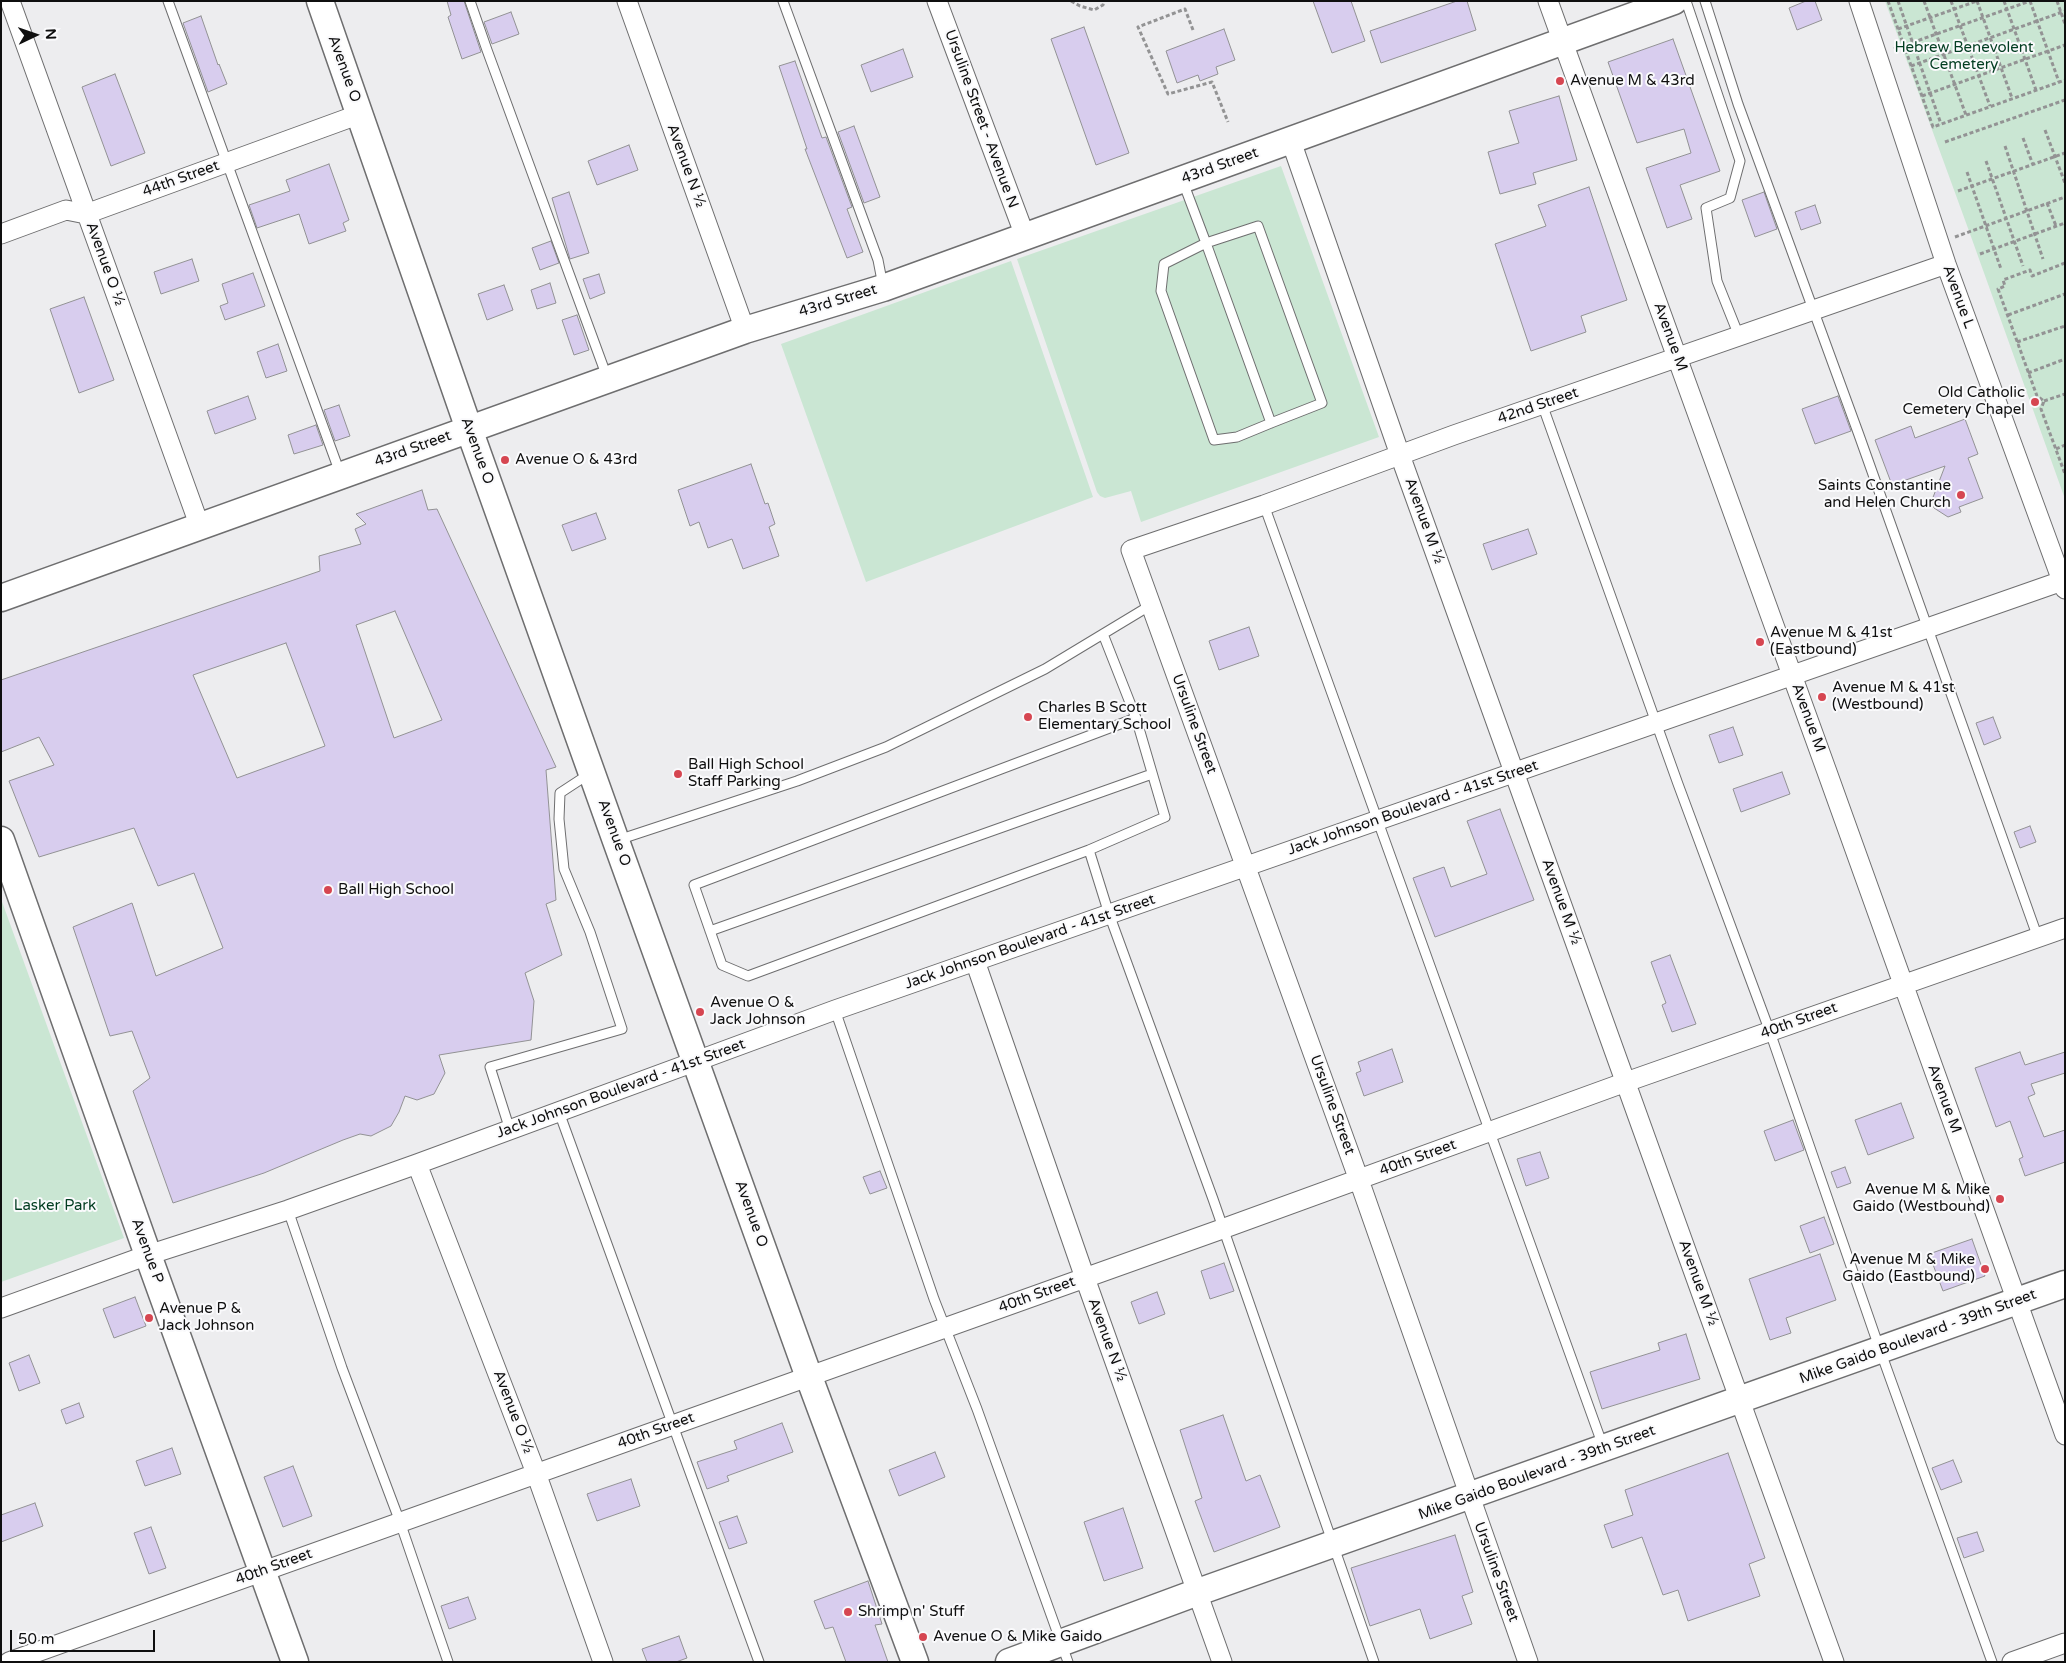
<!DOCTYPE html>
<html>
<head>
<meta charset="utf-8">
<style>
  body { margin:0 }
  #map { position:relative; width:2066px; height:1663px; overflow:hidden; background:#ededef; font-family:"Varela Round",sans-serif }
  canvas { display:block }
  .frame { position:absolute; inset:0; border:2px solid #0f0f0f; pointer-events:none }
  .north { position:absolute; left:10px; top:10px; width:50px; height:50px; -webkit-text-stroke:4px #fafafc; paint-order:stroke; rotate:87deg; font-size:14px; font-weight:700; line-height:20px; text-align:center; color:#0f0f0f }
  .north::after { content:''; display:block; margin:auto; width:18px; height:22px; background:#0f0f0f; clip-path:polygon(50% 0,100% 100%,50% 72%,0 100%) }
  .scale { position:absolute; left:10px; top:1630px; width:145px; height:22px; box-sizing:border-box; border:2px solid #0f0f0f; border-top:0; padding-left:6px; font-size:15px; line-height:18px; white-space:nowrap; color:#0f0f0f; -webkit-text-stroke:4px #fafafc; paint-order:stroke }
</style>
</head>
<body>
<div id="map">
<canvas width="2066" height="1663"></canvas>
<div class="frame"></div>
<div class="north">N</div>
<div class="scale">50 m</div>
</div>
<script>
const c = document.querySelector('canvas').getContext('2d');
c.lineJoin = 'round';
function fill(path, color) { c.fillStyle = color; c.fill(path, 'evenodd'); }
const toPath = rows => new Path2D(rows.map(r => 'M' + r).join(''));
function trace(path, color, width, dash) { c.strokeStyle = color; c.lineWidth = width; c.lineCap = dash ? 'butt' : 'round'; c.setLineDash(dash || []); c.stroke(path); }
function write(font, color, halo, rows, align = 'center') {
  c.font = font + ' "Varela Round",sans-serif'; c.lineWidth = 4; c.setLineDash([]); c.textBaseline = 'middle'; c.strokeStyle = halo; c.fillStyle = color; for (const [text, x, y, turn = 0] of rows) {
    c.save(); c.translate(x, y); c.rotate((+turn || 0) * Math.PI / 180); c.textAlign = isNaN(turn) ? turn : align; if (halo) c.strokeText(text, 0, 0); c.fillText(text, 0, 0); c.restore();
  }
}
fill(toPath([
  [1885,1,2065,1,2065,499,1969,231],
  [1281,166,1379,437,1141,522,1131,491,1105,498,1100,496,1097,492,1017,259],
  [1011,261,1093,497,866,582,781,344],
  [1,899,124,1238,1,1282]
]), '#cae6d3');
const building = toPath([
  [447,1,464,1,481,52,462,59,448,17,451,15,447,1],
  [1313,1,1351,1,1365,41,1332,53,1313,1],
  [1457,1,1467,1,1476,30,1381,63,1370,31,1457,1],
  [1806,1,1815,1,1822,20,1797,30,1789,8,1806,1],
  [511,12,519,34,492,44,484,22,511,12],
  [201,16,218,65,219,64,227,84,208,92,183,23,201,16],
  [1084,27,1129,153,1096,165,1051,39,1084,27],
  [1224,29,1235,60,1216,67,1218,74,1200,81,1198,75,1177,83,1166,51,1224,29],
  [1673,39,1720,171,1680,185,1692,219,1667,228,1646,168,1691,153,1684,129,1637,143,1608,62,1673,39],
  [903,49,913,77,871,92,861,65,903,49],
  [795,61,822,138,826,137,852,207,847,209,863,252,847,258,805,149,807,149,779,66,795,61],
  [115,74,145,153,111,166,82,87,115,74],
  [1559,96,1577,160,1533,173,1536,184,1500,194,1488,152,1519,143,1509,111,1559,96],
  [854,126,880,197,864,203,838,132,854,126],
  [629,145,638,170,597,185,588,161,629,145],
  [329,164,349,220,343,223,346,231,309,244,299,214,257,228,249,205,290,191,286,180,329,164],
  [1589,187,1627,300,1581,316,1586,332,1531,351,1495,244,1546,226,1538,205,1589,187],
  [569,192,589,253,570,259,552,198,569,192],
  [1764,192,1777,229,1755,237,1742,200,1764,192],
  [1815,205,1821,223,1801,230,1795,212,1815,205],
  [551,241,559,263,540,270,532,248,551,241],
  [192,259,199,281,161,294,154,272,192,259],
  [253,273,265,306,225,320,220,306,228,303,222,284,253,273],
  [599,274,605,293,590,299,583,279,599,274],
  [550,283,556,303,537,309,531,290,550,283],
  [504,285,513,310,487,320,478,294,504,285],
  [84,297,114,380,79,393,50,309,84,297],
  [577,315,589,350,574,355,562,320,577,315],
  [278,344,287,371,266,378,257,352,278,344],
  [248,396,256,419,215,434,207,411,248,396],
  [1838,396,1851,431,1815,444,1802,409,1838,396],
  [339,405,350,436,335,441,324,410,339,405],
  [1965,419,1978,454,1968,458,1983,498,1959,507,1961,512,1948,517,1934,508,1932,500,1945,466,1892,485,1875,440,1911,426,1915,438,1965,419],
  [316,425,323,445,294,454,288,435,316,425],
  [751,464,765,504,768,503,775,524,769,527,779,556,743,569,732,539,708,548,699,522,690,526,678,490,751,464],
  [422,490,428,510,437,509,556,767,546,770,556,900,546,904,562,955,525,973,534,1001,531,1040,439,1055,445,1073,434,1094,417,1100,405,1096,399,1112,391,1126,371,1136,360,1134,343,1140,264,1173,173,1203,133,1091,150,1078,132,1031,110,1036,73,927,132,903,156,976,223,948,194,873,158,886,134,828,39,857,9,781,54,765,39,737,1,752,1,680,320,571,319,556,361,544,355,529,366,524,356,514,422,490],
  [395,611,442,720,394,738,356,625,395,611],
  [286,643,325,746,237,778,193,675,286,643],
  [596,513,606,539,572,551,562,525,596,513],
  [1528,529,1537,554,1492,570,1483,544,1528,529],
  [1249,627,1259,656,1219,670,1209,641,1249,627],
  [1993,717,2001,738,1984,745,1976,723,1993,717],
  [1733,727,1743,755,1719,763,1709,735,1733,727],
  [1782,772,1790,794,1741,812,1733,789,1782,772],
  [1500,809,1534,900,1435,937,1413,878,1444,867,1451,887,1487,874,1467,821,1500,809],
  [2030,826,2036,842,2020,848,2014,832,2030,826],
  [1670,955,1696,1024,1672,1032,1662,1005,1666,1003,1651,962,1670,955],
  [1392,1049,1403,1082,1364,1096,1356,1073,1361,1071,1358,1062,1392,1049],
  [2020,1052,2025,1065,2065,1052,2065,1073,2031,1084,2035,1094,2028,1097,2044,1137,2065,1130,2065,1162,2025,1176,2019,1159,2023,1157,2010,1121,1996,1127,1975,1068,2020,1052],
  [1901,1103,1914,1138,1868,1155,1855,1120,1901,1103],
  [1793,1120,1804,1150,1775,1161,1764,1131,1793,1120],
  [1540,1152,1549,1178,1526,1186,1517,1159,1540,1152],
  [1845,1167,1851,1183,1837,1188,1831,1172,1845,1167],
  [880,1171,887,1188,870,1194,863,1177,880,1171],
  [1824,1217,1834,1244,1810,1253,1800,1226,1824,1217],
  [1972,1239,1985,1276,1943,1291,1929,1254,1972,1239],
  [1820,1254,1836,1300,1786,1318,1791,1333,1770,1340,1749,1279,1820,1254],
  [1224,1263,1234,1291,1210,1299,1201,1271,1224,1263],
  [1157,1292,1165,1314,1139,1324,1131,1302,1157,1292],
  [135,1297,146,1326,114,1338,103,1309,135,1297],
  [1686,1334,1700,1379,1602,1409,1590,1372,1660,1350,1658,1343,1686,1334],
  [29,1355,40,1383,19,1391,9,1363,29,1355],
  [79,1403,84,1417,66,1424,61,1410,79,1403],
  [1223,1415,1246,1481,1260,1475,1280,1527,1214,1552,1195,1501,1202,1498,1180,1430,1223,1415],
  [782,1423,793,1452,727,1476,729,1481,707,1489,697,1462,737,1449,734,1441,782,1423],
  [172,1448,181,1474,145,1486,136,1461,172,1448],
  [935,1452,945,1477,899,1496,889,1470,935,1452],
  [1728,1453,1765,1558,1749,1564,1760,1596,1688,1621,1678,1590,1663,1595,1642,1537,1612,1548,1604,1525,1633,1515,1625,1490,1728,1453],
  [1953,1460,1962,1482,1941,1490,1932,1468,1953,1460],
  [293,1466,312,1516,283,1527,264,1477,293,1466],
  [631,1479,640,1506,597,1521,587,1494,631,1479],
  [35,1503,43,1526,1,1542,1,1515,35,1503],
  [1123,1508,1143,1568,1104,1581,1084,1522,1123,1508],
  [737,1516,747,1543,729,1549,719,1522,737,1516],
  [151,1527,166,1568,149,1574,134,1533,151,1527],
  [1977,1532,1984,1551,1964,1558,1957,1538,1977,1532],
  [1455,1535,1473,1592,1462,1596,1472,1624,1430,1639,1420,1609,1370,1626,1351,1568,1455,1535],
  [868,1581,882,1624,875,1625,888,1662,846,1662,833,1627,825,1629,814,1601,868,1581],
  [468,1597,476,1619,449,1629,441,1606,468,1597],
  [679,1636,687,1658,676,1662,647,1662,642,1649,679,1636]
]);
fill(building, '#d8cdee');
trace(building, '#929294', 1);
const lane = toPath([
  [168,1,340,473],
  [470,1,487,50,607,377],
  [783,1,878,260,883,286],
  [1686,1,1740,161,1730,198,1706,208,1717,281,1739,336],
  [1705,1,1738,104,1859,435,2038,938],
  [1183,182,1206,243,1164,264,1161,291,1214,440,1237,437,1271,423,1322,403,1258,226,1206,243,1271,423],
  [1542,404,1678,784,1770,1032,1880,1350,1992,1662],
  [1264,505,1603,1446],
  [1103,634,1136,718,1165,817,1089,850,1109,914,1213,1199,1374,1662],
  [618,840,797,781,886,747,1045,669,1151,605],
  [1089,850,748,976,722,965,694,885,1136,718],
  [710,931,1152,774],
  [835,1010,934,1299,977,1409,1068,1662],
  [559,1112,759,1662],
  [510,1130,490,1067,622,1029,590,932,564,869,559,819,560,793,589,774],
  [288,1210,342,1368,400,1522,448,1662]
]);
const street = toPath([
  [10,1,200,527],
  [627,1,745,330],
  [937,1,1025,236],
  [1548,1,1826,769,2065,1435],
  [1859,1,1946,264,2065,589],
  [1291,141,1400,455,1834,1662],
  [1,234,66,210,86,214,360,114],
  [975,961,1085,1278,1222,1662],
  [417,1164,536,1473,603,1662],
  [1,1308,148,1255,288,1210,417,1164,835,1010,2062,581],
  [9,1662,1222,1229,1626,1082,2065,928],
  [1528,1662,1359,1180,1131,550,1264,505,1454,435,1946,264],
  [2012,1662,2065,1643]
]);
const secondary = toPath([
  [320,1,469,429,616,841,809,1377,915,1662],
  [1,598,745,330,883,288,1674,1],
  [1,840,148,1255,295,1662],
  [1009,1662,1198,1592,2065,1284]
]);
trace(lane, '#6e6e6f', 11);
trace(street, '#6e6e6f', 21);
trace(secondary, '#6e6e6f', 29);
trace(toPath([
  [1071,1,1080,6,1094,10,1103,5,1104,1],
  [1888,1,1933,127,2065,80],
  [1898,1,1941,124],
  [1924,1,1966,115],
  [1951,1,1990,106],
  [1977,1,2012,98],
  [2004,1,2036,90],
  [2030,1,2059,82],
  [2057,1,2065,24],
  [1898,29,1977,1],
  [1193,30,1185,9,1138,27,1168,94,1212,82,1228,122],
  [1894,49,2030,1],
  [1911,66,2065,11],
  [1922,96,2065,45],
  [2045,130,2065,183],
  [2023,138,2033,165],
  [1945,142,2065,100],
  [2005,146,2043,259],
  [1986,161,2023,266],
  [1967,172,2001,269],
  [1958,191,2065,153],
  [2047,203,2056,226],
  [1955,237,2065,197],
  [1980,254,2065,223],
  [2065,263,2032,276,2030,270,2003,280,2005,286,1998,289,2037,396,2044,401,2041,409,2065,474],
  [2008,315,2065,294],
  [2017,342,2065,326],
  [2028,373,2065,359],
  [2044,401,2065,394],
  [2056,449,2065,445]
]), '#939394', 3, [4, 2.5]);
trace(lane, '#fff', 9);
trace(street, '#fff', 19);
trace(secondary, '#fff', 26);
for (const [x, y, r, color] of [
  [1560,81,5,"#d64651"],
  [2035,402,5,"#d64651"],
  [505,460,5,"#d64651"],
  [1961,495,5,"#d64651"],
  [1760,642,5,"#d64651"],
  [1822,697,5,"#d64651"],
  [1028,717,5,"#d64651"],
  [678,774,5,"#d64651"],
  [328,890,5,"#d64651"],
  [700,1012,5,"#d64651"],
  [2000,1199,5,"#d64651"],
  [1985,1269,5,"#d64651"],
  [149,1318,5,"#d64651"],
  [848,1612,5,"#d64651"],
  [923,1637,5,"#d64651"]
]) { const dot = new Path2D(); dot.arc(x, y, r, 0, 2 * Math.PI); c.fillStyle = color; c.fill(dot); trace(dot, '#fafafc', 2); }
write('15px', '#023d21', '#fafafc', [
  ["Hebrew Benevolent",1964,48],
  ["Cemetery",1964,65],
  ["Lasker Park",55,1206]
]);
write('15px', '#0f0f0f', '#fafafc', [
  ["Avenue O",344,69,70],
  ["Ursuline Street - Avenue N",981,119,70],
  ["Avenue N ½",686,166,70],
  ["43rd Street",1220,166,-20],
  ["44th Street",181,179,-20],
  ["Avenue O ½",105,264,70],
  ["Avenue L",1958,297,70],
  ["43rd Street",838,301,-17],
  ["Avenue M",1670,337,70],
  ["42nd Street",1538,406,-19],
  ["43rd Street",413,449,-20],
  ["Avenue O",477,451,70],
  ["Avenue M ½",1424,521,70],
  ["Avenue M",1808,718,70],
  ["Ursuline Street",1194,724,70],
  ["Jack Johnson Boulevard - 41st Street",1413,808,-19],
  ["Avenue O",614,833,70],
  ["Avenue M ½",1561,902,70],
  ["Jack Johnson Boulevard - 41st Street",1030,942,-19],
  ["40th Street",1799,1021,-20],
  ["Jack Johnson Boulevard - 41st Street",621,1089,-20],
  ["Avenue M",1944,1099,70],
  ["Ursuline Street",1332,1105,70],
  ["40th Street",1418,1158,-20],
  ["Avenue O",751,1214,70],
  ["Avenue P",147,1251,70],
  ["Avenue M ½",1698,1283,70],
  ["40th Street",1037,1295,-20],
  ["Mike Gaido Boulevard - 39th Street",1918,1337,-20],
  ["Avenue N ½",1107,1340,70],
  ["Avenue O ½",513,1412,69],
  ["40th Street",656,1431,-20],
  ["Mike Gaido Boulevard - 39th Street",1537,1473,-20],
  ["40th Street",274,1567,-20],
  ["Ursuline Street",1496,1572,70]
]);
write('15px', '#0f0f0f', '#fafafc', [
  ["Avenue M & 43rd",1570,81],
  ["Old Catholic",2025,393,"right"],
  ["Cemetery Chapel",2025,410,"right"],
  ["Avenue O & 43rd",515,460],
  ["Saints Constantine",1951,486,"right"],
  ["and Helen Church",1951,503,"right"],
  ["Avenue M & 41st",1770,633],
  ["(Eastbound)",1770,650],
  ["Avenue M & 41st",1832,688],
  ["(Westbound)",1832,705],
  ["Charles B Scott",1038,708],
  ["Elementary School",1038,725],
  ["Ball High School",688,765],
  ["Staff Parking",688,782],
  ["Ball High School",338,890],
  ["Avenue O &",710,1003],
  ["Jack Johnson",710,1020],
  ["Avenue M & Mike",1990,1190,"right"],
  ["Gaido (Westbound)",1990,1207,"right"],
  ["Avenue M & Mike",1975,1260,"right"],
  ["Gaido (Eastbound)",1975,1277,"right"],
  ["Avenue P &",159,1309],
  ["Jack Johnson",159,1326],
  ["Shrimp n' Stuff",858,1612],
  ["Avenue O & Mike Gaido",933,1637]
], 'left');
</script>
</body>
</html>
